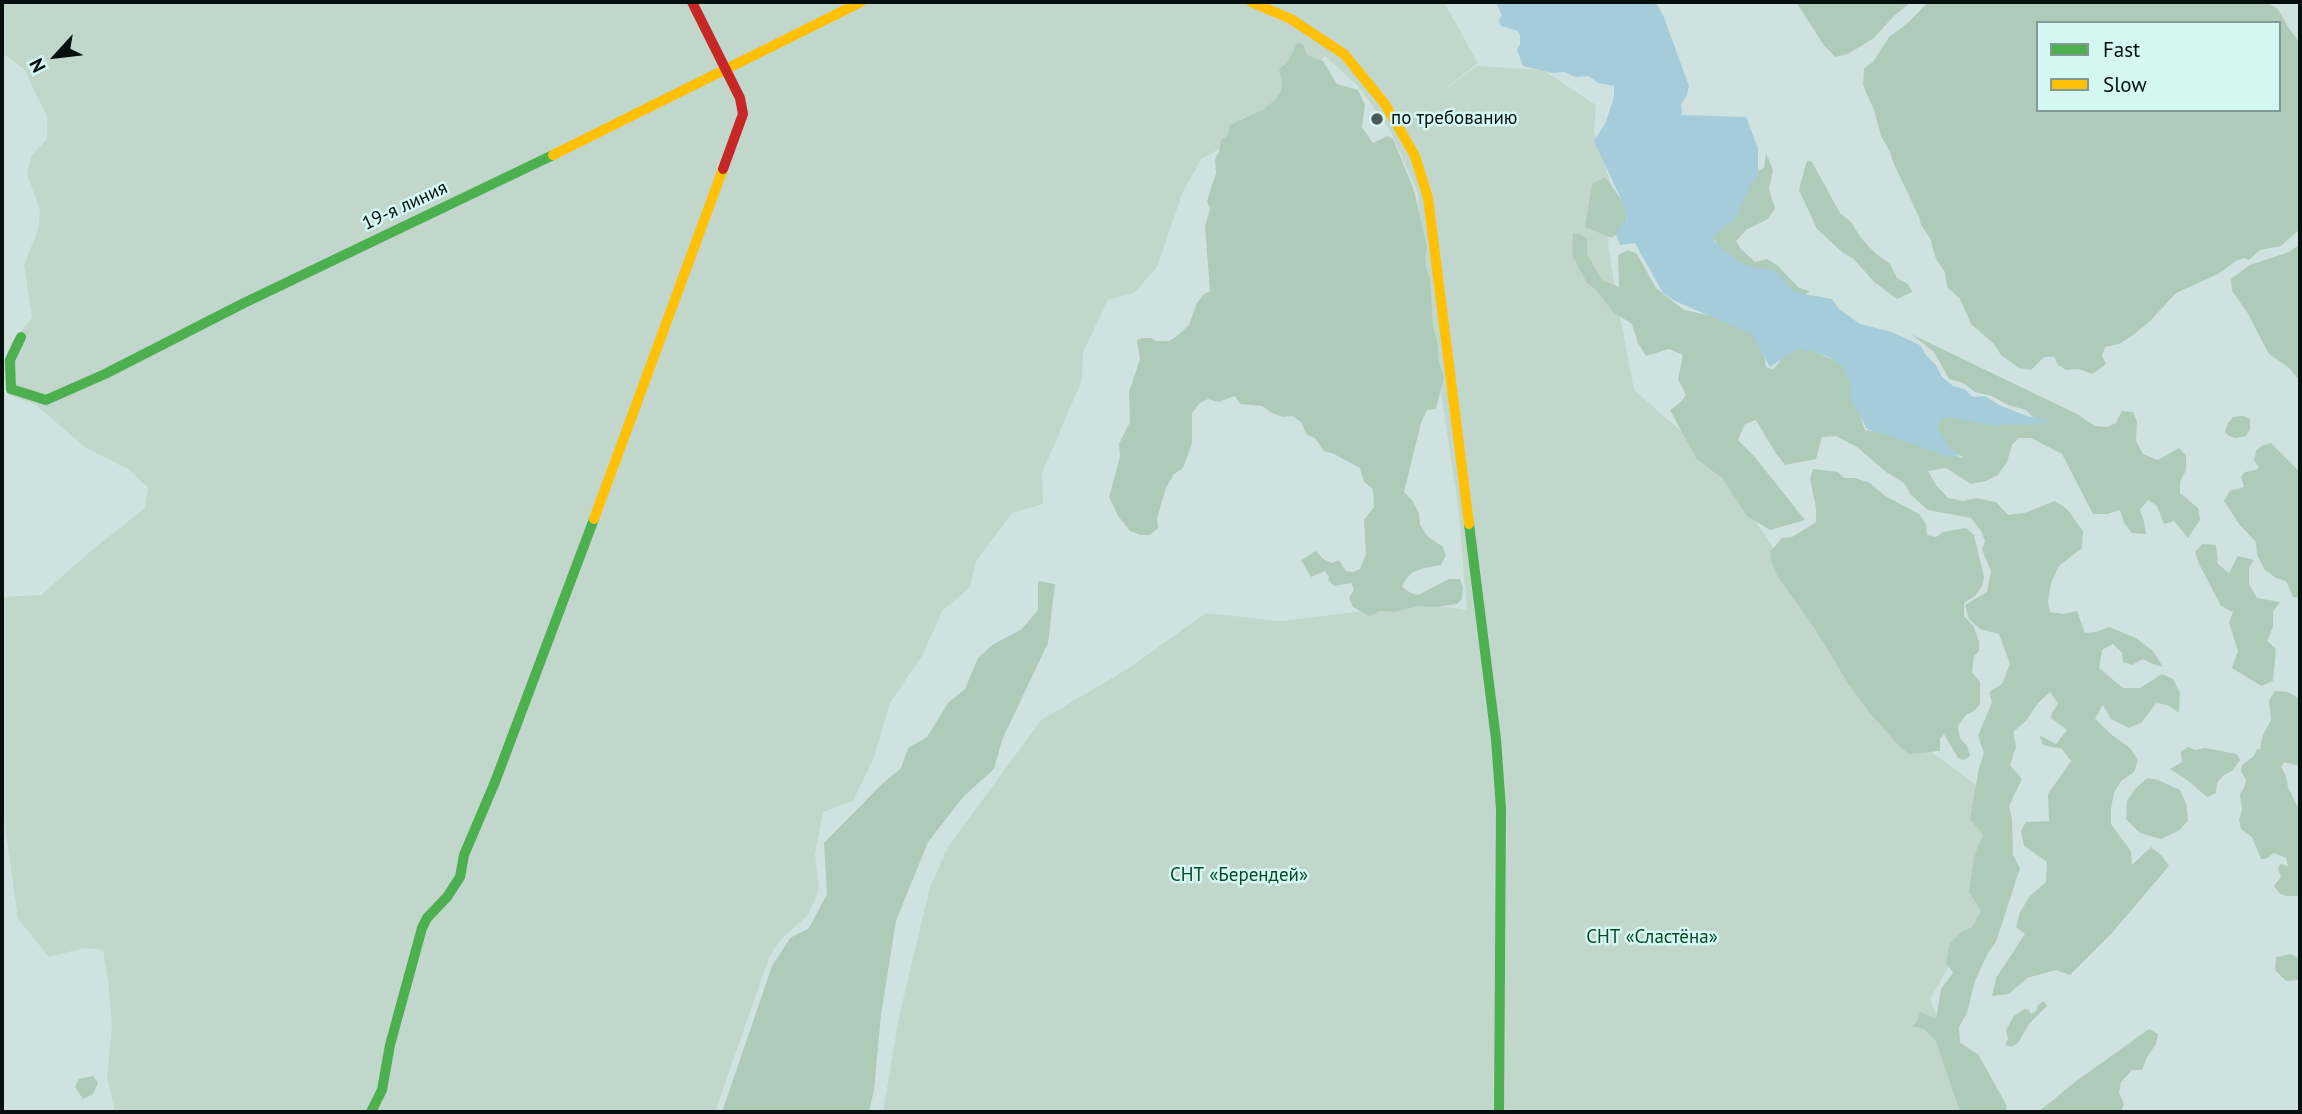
<!DOCTYPE html>
<html>
<head>
<meta charset="utf-8">
<style>
  body { margin:0 }
  #map { position:relative; width:2302px; height:1114px; overflow:hidden; background:#d0e2e0; font-family:"PT Sans",sans-serif }
  canvas { display:block }
  .frame { position:absolute; inset:0; border:4px solid #040f0e; pointer-events:none }
  .legend { position:absolute; left:2036px; top:21px; width:245px; height:91px; box-sizing:border-box; background:#d5f7f4; border:2px solid #819a98; margin:0; padding:9px 12px; list-style:none; font-size:21px; color:#040f0e }
  .legend li { display:flex; align-items:center; gap:14px; height:35px }
  .legend b { width:35px; border:2px solid #819a98 }
  .north { position:absolute; left:21px; top:21px; width:70px; height:70px; -webkit-text-stroke:5px #d5f7f4; paint-order:stroke; rotate:243deg; font-size:19px; font-weight:700; line-height:28px; text-align:center; color:#040f0e }
  .north::after { content:''; display:block; margin:auto; width:24px; height:32px; background:#040f0e; clip-path:polygon(50% 0,100% 100%,50% 72%,0 100%) }
</style>
</head>
<body>
<div id="map">
<canvas width="2302" height="1114"></canvas>
<div class="frame"></div>
<ul class="legend">
<li><b style="height:9px;background:#4caf50"></b>Fast</li>
<li><b style="height:9px;background:#ffc107"></b>Slow</li>
</ul>
<div class="north">N</div>
</div>
<script>
const c = document.querySelector('canvas').getContext('2d');
c.lineJoin = 'round';
function fill(path, color) { c.fillStyle = color; c.fill(path, 'evenodd'); }
const toPath = rows => new Path2D(rows.map(r => 'M' + r).join(''));
function trace(path, color, width, dash) { c.strokeStyle = color; c.lineWidth = width; c.lineCap = dash ? 'butt' : 'round'; c.setLineDash(dash || []); c.stroke(path); }
function write(font, color, halo, rows, align = 'center') {
  c.font = font + ' "PT Sans",sans-serif'; c.lineWidth = 5; c.setLineDash([]); c.textBaseline = 'middle'; c.strokeStyle = halo; c.fillStyle = color; for (const [text, x, y, turn = 0] of rows) {
    c.save(); c.translate(x, y); c.rotate((+turn || 0) * Math.PI / 180); c.textAlign = isNaN(turn) ? turn : align; if (halo) c.strokeText(text, 0, 0); c.fillText(text, 0, 0); c.restore();
  }
}
fill(toPath([
  [2,2,1444,2,1478,63,1435,97,1477,66,1543,70,1596,105,1594,132,1613,191,1608,244,1616,295,1634,390,1711,457,1799,585,1849,669,1934,754,1994,798,1990,895,1930,999,1963,1083,1967,1112,883,1112,899,1017,930,887,948,847,1041,720,1129,668,1206,613,1280,621,1424,604,1467,610,1458,505,1421,260,1418,193,1390,130,1358,86,1325,56,1226,145,1201,159,1182,194,1157,267,1134,293,1108,300,1083,352,1082,380,1042,473,1043,504,1012,513,976,561,970,587,942,611,922,656,890,703,874,757,853,801,823,812,815,854,819,889,808,915,782,938,770,955,715,1112,115,1112,107,1077,112,1026,108,980,103,950,84,948,49,957,18,919,2,803,2,597,41,595,92,550,145,508,148,488,129,470,86,448,36,405,7,394,3,363,12,342,32,318,24,265,38,230,40,211,27,173,32,155,47,139,47,115,35,93,25,70,2,53]
]), '#c1d7cb');
fill(toPath([
  [1796,2,1911,2,1893,17,1874,38,1848,54,1835,57,1823,44],
  [1928,2,2266,2,2278,9,2288,27,2300,43,2300,229,2281,246,2260,250,2249,260,2244,258,2236,261,2218,274,2176,293,2150,321,2132,336,2119,344,2105,347,2102,356,2106,364,2097,371,2092,374,2079,369,2066,370,2058,365,2054,357,2044,357,2031,370,2019,368,2001,355,1993,343,1971,324,1960,299,1947,287,1945,272,1936,259,1930,238,1921,225,1919,217,1893,162,1890,152,1881,136,1874,110,1863,85,1864,68,1873,62,1889,37,1909,22],
  [2038,23,2279,23,2279,110,2038,110],
  [1297,43,1303,44,1307,55,1323,61,1337,84,1358,90,1365,105,1362,127,1373,143,1388,136,1393,139,1414,190,1427,248,1425,257,1426,268,1430,278,1433,327,1437,340,1439,362,1444,377,1436,409,1427,410,1421,423,1404,492,1412,500,1419,513,1420,525,1428,537,1442,546,1446,555,1441,565,1424,568,1413,572,1406,579,1402,587,1411,593,1418,595,1449,579,1460,579,1463,587,1462,599,1457,604,1437,607,1418,606,1395,612,1380,611,1369,616,1353,607,1349,598,1354,590,1351,583,1334,586,1328,580,1329,577,1325,571,1311,577,1301,560,1316,551,1323,559,1332,563,1339,560,1346,571,1353,572,1360,569,1366,554,1364,520,1374,507,1373,489,1364,482,1360,468,1334,454,1324,451,1315,438,1307,435,1301,422,1292,416,1283,417,1272,413,1262,406,1240,404,1235,396,1218,402,1208,399,1200,403,1192,413,1192,443,1183,468,1174,474,1166,488,1157,518,1158,528,1150,535,1140,535,1130,531,1118,516,1109,497,1120,457,1119,444,1130,422,1129,392,1140,359,1137,340,1142,338,1151,338,1157,341,1169,341,1177,336,1189,325,1197,303,1203,295,1210,291,1205,226,1210,209,1207,201,1216,173,1215,159,1219,152,1221,140,1228,135,1230,125,1264,109,1276,99,1281,91,1282,80,1279,69,1287,63],
  [1766,153,1773,170,1769,189,1775,208,1768,219,1746,230,1736,241,1741,249,1755,262,1767,259,1777,265,1799,288,1810,291,1803,296,1748,271,1721,251,1715,240,1707,239,1746,178,1764,168],
  [1808,161,1812,162,1840,213,1851,222,1861,238,1875,253,1890,264,1897,278,1908,284,1912,292,1897,299,1874,282,1854,259,1843,253,1817,229,1799,190,1806,163],
  [1605,177,1627,207,1626,226,1612,238,1585,227,1592,184],
  [1573,234,1580,234,1587,238,1587,254,1602,280,1619,287,1618,255,1628,250,1637,254,1656,288,1684,310,1722,318,1747,329,1763,343,1766,367,1773,370,1787,352,1803,347,1845,365,1854,383,1854,398,1865,430,1900,435,1945,453,1964,458,1937,439,1932,429,1940,416,2038,422,2026,410,2008,405,1992,396,1975,392,1963,383,1949,379,1934,352,1911,334,2077,414,2095,426,2107,427,2116,423,2122,411,2133,412,2137,422,2136,441,2143,454,2158,460,2179,448,2186,455,2186,470,2180,482,2180,493,2198,508,2200,520,2188,538,2174,521,2164,524,2157,506,2148,500,2140,510,2144,521,2146,534,2132,533,2124,523,2120,510,2107,514,2093,514,2062,454,2031,438,2019,438,2012,445,2007,462,1998,475,1986,481,1971,484,1946,468,1928,471,1936,485,1948,498,1963,501,1976,498,1996,502,2008,515,2024,513,2055,501,2067,509,2083,531,2082,548,2059,566,2051,583,2048,602,2050,612,2064,614,2077,611,2085,633,2096,632,2109,627,2136,638,2153,651,2163,667,2152,664,2143,659,2132,665,2123,662,2122,653,2113,644,2102,650,2099,668,2123,688,2140,688,2162,674,2173,679,2180,693,2179,713,2168,705,2156,703,2141,723,2129,728,2111,719,2103,705,2095,719,2112,735,2130,748,2138,760,2134,772,2121,781,2114,793,2111,808,2111,824,2131,851,2132,865,2151,847,2162,856,2169,866,2111,934,2070,975,2056,970,2027,978,2009,994,1992,996,1996,978,2025,934,2016,927,2020,912,2030,896,2046,882,2047,862,2024,846,2021,831,2026,822,2049,821,2048,794,2071,761,2062,749,2043,745,2039,735,2056,744,2067,730,2050,717,2058,703,2050,692,2038,703,2026,721,2013,732,2016,747,2010,765,2022,779,2009,806,2012,819,2013,855,2020,868,1996,942,1988,953,1975,981,1967,1013,1959,1027,1960,1043,1978,1054,2007,1106,2005,1112,1960,1112,1936,1041,1925,1030,1912,1026,1917,1022,1920,1012,1936,1019,1941,989,1953,973,1946,962,1950,943,1961,932,1972,927,1981,910,1969,892,1974,857,1983,835,1970,819,1979,768,1984,753,1978,736,1992,702,1989,692,2002,684,2010,664,1999,634,1980,629,1969,619,1965,605,1987,592,1991,571,1982,550,1985,541,1981,531,1971,518,1928,510,1911,495,1904,483,1886,472,1857,447,1836,436,1822,437,1816,459,1785,465,1775,452,1756,420,1745,424,1738,440,1754,456,1805,520,1770,530,1747,516,1723,479,1696,458,1670,410,1681,402,1686,395,1678,379,1683,355,1669,349,1646,356,1638,343,1632,324,1613,312,1596,290,1587,283,1572,255],
  [2300,244,2300,381,2288,367,2269,354,2247,312,2232,291,2231,279,2250,265,2289,252],
  [2243,416,2250,419,2250,429,2246,436,2235,438,2229,436,2225,432,2228,423,2233,417],
  [2271,443,2300,472,2300,598,2293,597,2286,581,2276,578,2265,570,2257,555,2256,542,2239,524,2224,501,2230,491,2244,487,2241,477,2245,472,2256,470,2259,467,2254,461,2256,451,2261,446],
  [1813,469,1838,472,1844,478,1855,478,1870,483,1885,496,1919,514,1926,524,1927,535,1936,537,1943,532,1966,528,1974,535,1984,577,1982,586,1975,596,1964,603,1964,616,1974,627,1979,642,1979,651,1974,656,1972,672,1980,682,1980,704,1974,711,1966,715,1958,726,1960,738,1967,746,1970,756,1964,760,1958,758,1944,734,1940,739,1940,751,1909,754,1900,747,1870,713,1849,685,1812,624,1778,577,1771,561,1770,552,1782,538,1792,537,1816,522,1816,508,1810,479],
  [2202,544,2216,545,2218,564,2229,573,2238,556,2254,560,2249,568,2249,584,2257,598,2280,602,2273,612,2273,627,2267,641,2276,649,2273,681,2261,686,2232,668,2238,651,2229,623,2233,612,2221,606,2199,564,2195,552],
  [1038,581,1055,584,1048,643,1002,740,994,769,964,796,928,842,896,921,881,1015,874,1090,869,1112,722,1112,772,966,790,938,809,928,827,894,824,843,882,784,901,768,908,748,927,737,948,703,965,689,978,658,992,645,1022,629,1038,610],
  [2275,691,2288,692,2300,699,2300,766,2284,762,2281,767,2286,776,2288,787,2300,812,2300,896,2286,896,2279,893,2274,886,2281,877,2278,869,2280,864,2288,866,2286,858,2274,853,2266,859,2261,859,2252,837,2241,829,2239,820,2242,810,2240,794,2245,786,2246,779,2241,772,2242,765,2254,756,2257,749,2260,749,2263,735,2271,720,2269,700],
  [2188,747,2195,750,2205,748,2237,754,2240,760,2232,771,2224,775,2217,783,2216,793,2207,797,2187,780,2170,769,2182,762,2181,752],
  [2147,778,2158,780,2180,790,2186,803,2188,821,2178,831,2161,839,2140,833,2126,819,2127,801,2135,789],
  [2291,954,2300,959,2299,980,2286,981,2275,970,2276,957],
  [2044,1001,2047,1006,2029,1024,2018,1043,2011,1047,2005,1045,2008,1039,2006,1030,2014,1016,2024,1009,2029,1010,2031,1014,2036,1011,2038,1005],
  [2149,1029,2158,1034,2156,1044,2147,1057,2142,1070,2132,1070,2121,1082,2119,1093,2124,1104,2121,1112,2038,1112,2075,1082],
  [93,1076,98,1083,93,1094,83,1099,75,1087,79,1079]
]), '#aecbba');
fill(toPath([
  [1496,2,1656,2,1663,15,1689,86,1687,95,1681,105,1682,115,1746,117,1758,148,1758,176,1751,184,1734,221,1725,225,1712,238,1722,249,1746,266,1776,271,1794,292,1832,299,1839,309,1860,324,1892,332,1920,345,1926,355,1936,365,1942,377,1953,386,1964,389,1973,397,1985,396,1999,405,2027,416,2051,421,2031,425,2009,424,1995,426,1948,417,1939,421,1938,429,1949,448,1962,455,1946,457,1914,444,1867,429,1850,397,1851,384,1843,367,1830,358,1812,351,1797,349,1770,367,1752,334,1675,301,1663,293,1635,243,1620,245,1616,234,1627,218,1623,203,1594,141,1605,124,1614,97,1614,86,1598,83,1589,76,1576,77,1564,72,1552,73,1523,66,1517,50,1520,44,1520,36,1518,31,1501,26,1498,20,1502,16]
]), '#a5ccda');
trace(toPath([
  [21,337,10,360,11,389,46,400,105,374,244,303,553,155],
  [1469,524,1496,739,1501,809,1499,1112],
  [371,1112,382,1090,390,1045,422,928,427,918,447,897,460,877,464,855,495,782,594,519]
]), '#4caf50', 10);
trace(toPath([
  [1251,2,1291,19,1344,54,1385,104,1415,156,1428,198,1469,524],
  [553,155,861,2],
  [594,519,723,169]
]), '#ffc107', 10);
trace(toPath([
  [692,2,740,98,743,114,723,169]
]), '#c62828', 10);
for (const [x, y, r, color] of [
  [1377,119,7,"#4b5958"]
]) { const dot = new Path2D(); dot.arc(x, y, r, 0, 2 * Math.PI); c.fillStyle = color; c.fill(dot); trace(dot, '#d5f7f4', 2.5); }
write('19px', '#040f0e', '#d5f7f4', [
  ["по требованию",1391,119]
], 'left');
write('19px', '#040f0e', '#d5f7f4', [
  ["19-я линия",405,206,-25]
]);
write('19px', '#084924', '#d5f7f4', [
  ["СНТ «Берендей»",1239,876],
  ["СНТ «Сластёна»",1652,938]
]);
</script>
</body>
</html>
